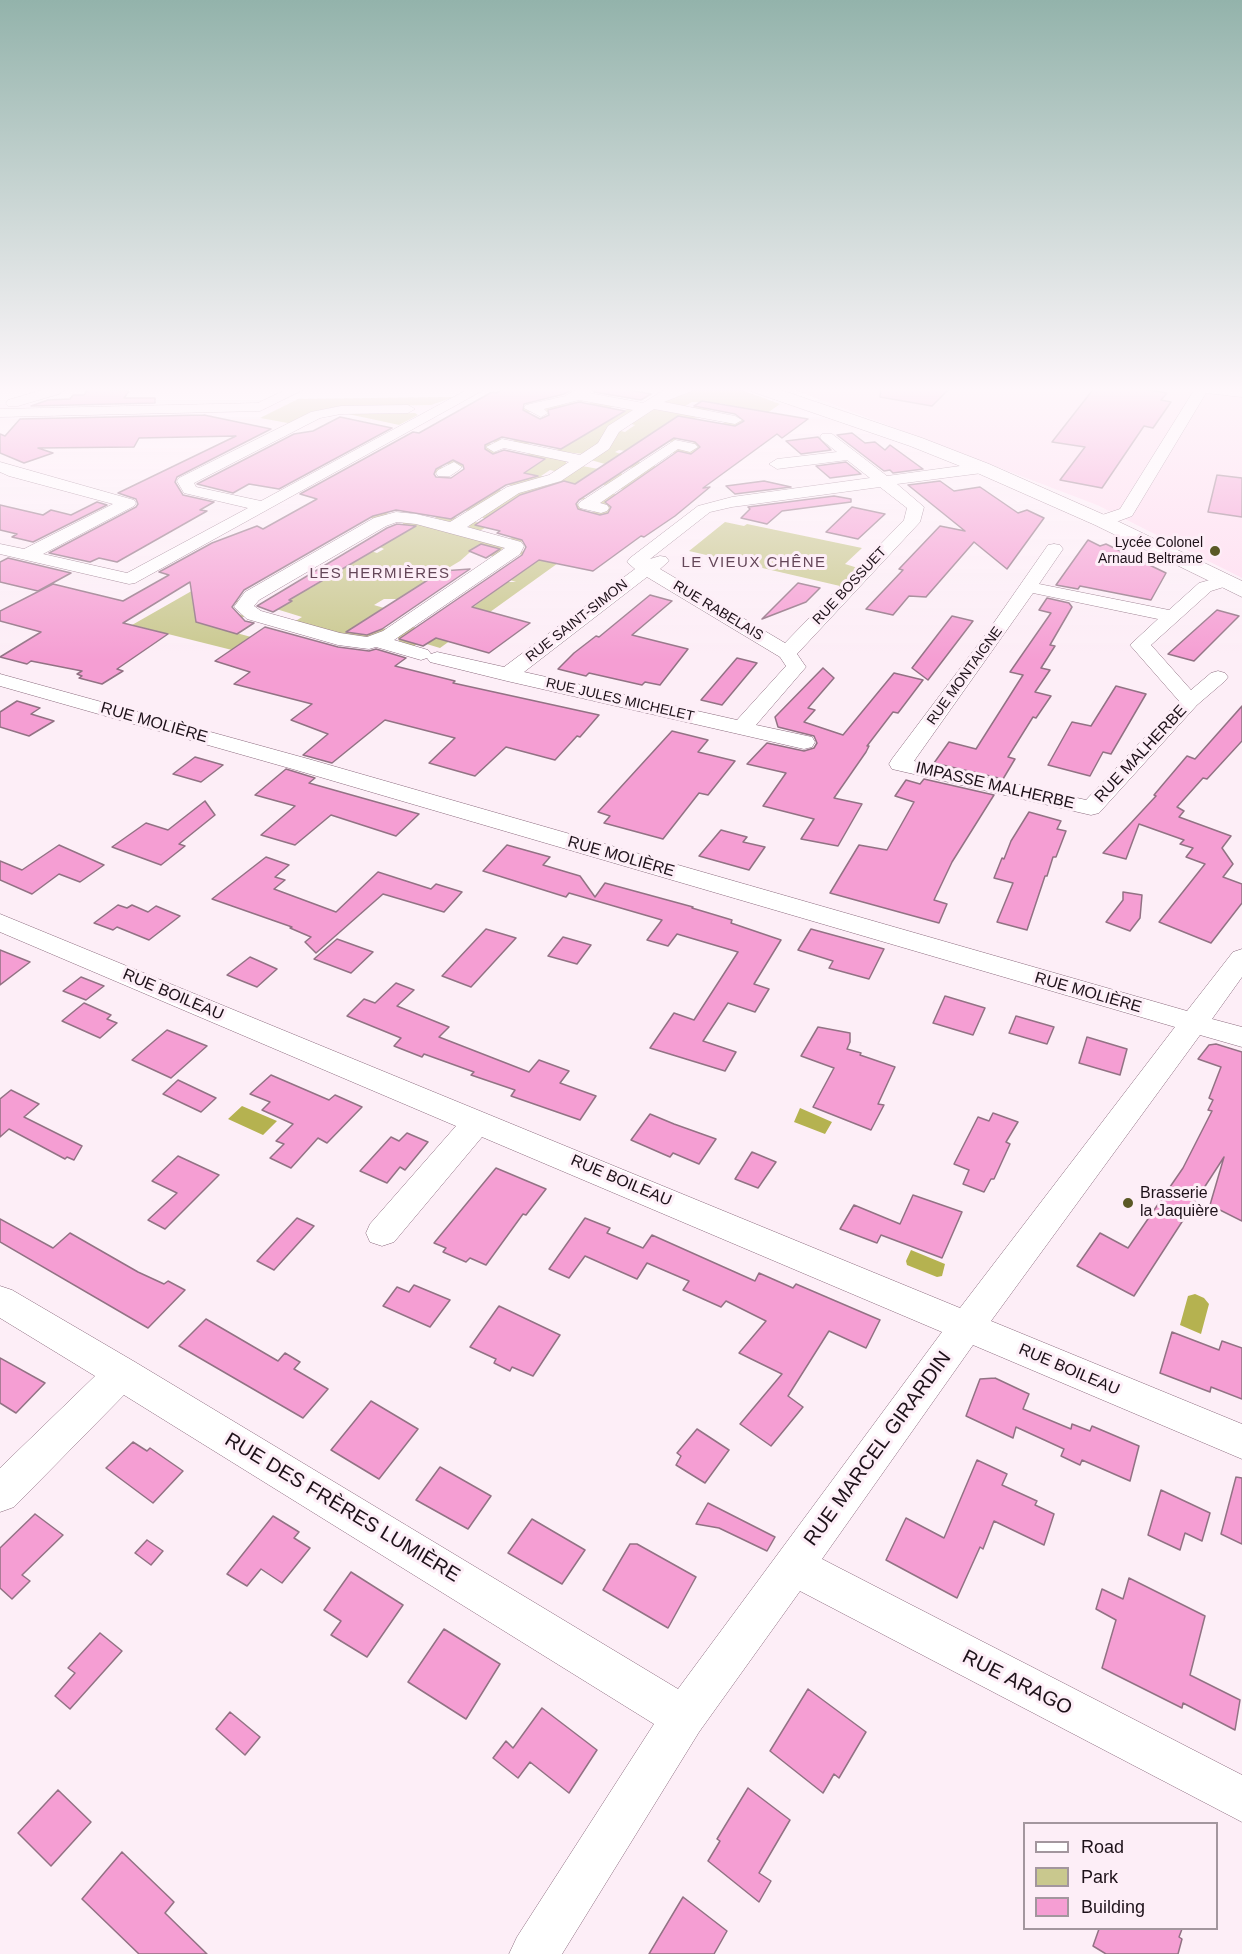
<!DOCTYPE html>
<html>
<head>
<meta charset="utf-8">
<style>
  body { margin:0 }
  #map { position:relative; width:1242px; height:1954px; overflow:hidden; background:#fdeef7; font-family:Arial,sans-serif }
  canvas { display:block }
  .legend { position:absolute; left:1023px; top:1822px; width:195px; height:108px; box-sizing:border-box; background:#fdeef7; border:2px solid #a3969e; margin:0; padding:8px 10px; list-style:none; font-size:18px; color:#1d1119 }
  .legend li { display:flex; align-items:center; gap:12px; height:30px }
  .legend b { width:30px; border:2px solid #a3969e }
</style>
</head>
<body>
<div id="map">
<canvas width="1242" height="1954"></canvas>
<ul class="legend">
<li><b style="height:8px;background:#fff"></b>Road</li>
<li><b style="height:16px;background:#c9c88e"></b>Park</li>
<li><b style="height:16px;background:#f59ed3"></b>Building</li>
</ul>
</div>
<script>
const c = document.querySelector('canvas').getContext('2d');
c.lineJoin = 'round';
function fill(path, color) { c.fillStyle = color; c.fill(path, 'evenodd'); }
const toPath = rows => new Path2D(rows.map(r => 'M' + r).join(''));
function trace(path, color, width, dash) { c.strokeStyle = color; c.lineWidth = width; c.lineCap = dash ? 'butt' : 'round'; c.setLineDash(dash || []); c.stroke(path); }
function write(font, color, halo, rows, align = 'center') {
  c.font = font + ' Arial,sans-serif'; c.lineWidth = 6; c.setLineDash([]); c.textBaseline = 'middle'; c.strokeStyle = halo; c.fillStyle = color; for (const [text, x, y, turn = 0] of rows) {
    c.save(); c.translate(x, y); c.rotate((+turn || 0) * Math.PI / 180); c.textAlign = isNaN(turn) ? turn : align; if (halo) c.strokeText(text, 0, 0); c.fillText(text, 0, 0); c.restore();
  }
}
fill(toPath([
  [787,387,1242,387,1242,578,1097,505]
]), '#ffdbef');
fill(toPath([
  [699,387,733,387,780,404,714,451,695,458,669,452,695,442,656,435,676,439,672,442,659,439,626,451,619,450,615,452,621,454,617,457,642,463,636,467,622,469,591,460,613,442,617,430,625,432,635,425,628,423,655,407,698,417,686,421,721,425,728,420,735,421,754,410,718,403,704,412,686,409,695,407,703,408,708,404,700,402,692,402,682,408,663,403,685,390],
  [454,397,431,405,341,407,293,424,260,418,298,399],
  [586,400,577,404,567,404,561,408,585,406,594,401,614,405,609,409,613,415,618,416,628,408,634,409,604,441,584,454,554,451,571,443,535,439,526,446,514,442,513,439,503,433,495,438,503,440,498,443,473,437,494,445,489,449,498,452,492,456,543,459,524,457,534,451,565,459,567,465,564,468,560,467,559,472,550,470,541,476,549,478,513,486,489,480,471,461,462,467,442,463,438,466,447,469,439,474,416,469,431,479,498,487,501,491,473,512,464,510,454,517,462,519,456,521,441,522,443,520,435,518,437,516,425,500,405,512,404,509,386,509,388,515,379,520,366,517,224,597,239,601,232,605,215,600,233,612,245,616,233,623,211,626,262,640,292,665,132,625,516,406,534,411,524,413,540,421,555,414,547,412,544,408],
  [415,413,418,415,399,425,348,414],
  [650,465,662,467,675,479,440,648,420,642,413,647,399,641,398,637,410,626,420,629,472,608,507,582,516,582,504,578,508,575,515,577,532,565,531,557,518,554,527,549,529,538,523,542,510,539,519,533,485,528,479,531,469,527,471,521,480,523,486,518,482,518,509,496,582,466,621,473,623,475,608,486,595,483,581,497,588,499,566,501,585,506,580,510,592,513,599,509,598,505,609,493,619,495,629,491,616,488],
  [402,520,500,542,507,549,503,548,496,556,488,556,491,550,477,546,460,561,440,573,433,572,428,575,432,578,400,599,384,599,374,605,384,608,371,623,363,621,355,626,390,629,381,635,358,639,294,622,302,617,273,608,291,601,285,598,311,588,371,551,377,553,384,549,378,546,396,533,403,534,415,527,403,524],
  [725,522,744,526,747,524,862,548,845,564,858,568,840,586,689,551]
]), '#c9c88e');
fill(toPath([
  [242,1106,277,1121,263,1135,228,1119],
  [800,1108,832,1122,825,1134,794,1122],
  [911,1250,945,1264,942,1276,937,1277,907,1265,906,1261],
  [1195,1294,1204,1298,1209,1304,1201,1334,1180,1325,1188,1296]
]), '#b5b250');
const building = toPath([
  [507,387,576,387,564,394,524,404,523,410,540,419,549,415,548,410,579,402,625,411,561,449,502,437,485,445,485,449,493,454,504,450,545,459,524,473,538,476,506,485,451,519,396,510,373,516,244,590,232,607,245,621,254,623,237,634,196,622,190,582,123,623,168,634,117,669,123,671,102,684,79,678,82,676,77,674,82,671,31,661,27,664,0,657,41,632,0,621,0,611,53,584,123,601,169,575,159,572,212,543,257,526,263,529,317,499,300,494,413,432,419,433,492,392,496,393,507,387],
  [453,460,463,465,464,469,451,478,436,477,434,474,436,469,453,460],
  [599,387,612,387,651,394,641,400,594,392,599,387],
  [881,387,951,387,932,406,880,397,881,387],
  [1095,387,1130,387,1167,393,1161,400,1171,402,1153,428,1144,426,1102,488,1060,480,1085,447,1052,442,1095,387],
  [89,388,129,391,124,398,155,398,155,403,31,406,48,400,70,399,73,395,84,395,89,388],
  [702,401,808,419,782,438,777,434,703,488,710,487,675,516,644,537,641,536,593,571,539,560,472,607,530,623,489,653,436,638,423,646,399,639,522,555,526,547,522,540,497,533,500,531,475,525,520,495,564,481,575,484,678,416,735,426,744,421,735,414,694,406,702,401],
  [674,438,695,442,700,447,691,454,678,451,605,502,611,507,608,513,600,515,578,509,576,504,579,500,674,438],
  [204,415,271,429,177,477,175,482,183,495,214,502,200,510,207,511,117,562,99,558,90,562,49,553,136,507,138,504,136,499,118,493,236,436,139,438,134,447,38,448,53,453,24,463,0,453,0,434,5,436,20,419,204,415],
  [340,417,392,428,279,489,249,484,233,493,197,484,294,434,313,431,340,417],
  [852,433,865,443,875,442,885,450,890,445,923,469,893,473,890,470,884,471,837,435,852,433],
  [818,437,831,450,801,454,786,441,818,437],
  [846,462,861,474,830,478,816,466,846,462],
  [1217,475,1242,478,1242,517,1208,512,1217,475],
  [764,481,791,487,735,494,726,486,764,481],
  [940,481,954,491,980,487,1018,513,1027,510,1044,518,1007,569,974,542,926,597,909,596,893,615,866,609,903,570,899,569,940,526,965,531,908,485,940,481],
  [834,496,851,499,851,502,782,511,767,524,741,518,750,509,748,507,834,496],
  [97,502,107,505,33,542,12,537,17,534,0,530,0,505,43,515,51,510,71,515,97,502],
  [852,507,885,514,858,539,826,532,852,507],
  [397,524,416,526,289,600,292,601,273,612,257,606,387,528,397,524],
  [1088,540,1100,546,1106,544,1166,573,1151,600,1080,586,1078,589,1056,585,1088,540],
  [481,544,500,549,486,558,469,551,481,544],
  [8,558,71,573,38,591,0,582,0,562,8,558],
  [470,569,382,629,367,635,346,632,442,571,470,569],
  [798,583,820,588,806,602,762,619,798,583],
  [650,595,672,601,632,635,688,649,660,685,645,682,642,685,589,673,586,676,558,669,574,653,596,636,599,637,650,595],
  [1047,598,1069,603,1072,607,1050,645,1055,646,1041,668,1050,670,1035,692,1051,696,1036,718,1033,717,1008,757,1015,759,1003,779,934,763,949,742,976,749,1023,675,1010,672,1051,613,1039,610,1047,598],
  [1217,610,1239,616,1194,661,1168,654,1217,610],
  [952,616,973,621,928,680,912,668,952,616],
  [265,627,338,647,369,651,376,649,406,658,395,666,455,681,453,683,599,715,580,737,577,736,555,760,506,747,475,776,429,763,455,738,385,720,332,763,303,755,328,734,291,720,312,704,234,684,250,672,215,661,265,627],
  [737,658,757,663,722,705,701,700,737,658],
  [823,668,834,678,808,708,815,710,804,722,843,735,894,673,923,680,898,713,893,712,867,746,869,746,866,752,834,798,862,804,838,846,801,839,814,819,763,806,786,773,747,764,767,743,804,751,814,748,817,743,814,736,778,727,775,717,823,668],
  [1116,686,1146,694,1111,754,1103,752,1090,776,1048,765,1072,722,1091,726,1116,686],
  [17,701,40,708,31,714,54,721,29,736,0,727,0,712,17,701],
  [1242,706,1242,741,1207,779,1203,778,1177,807,1184,811,1179,817,1231,836,1222,848,1233,864,1223,877,1242,884,1242,903,1211,943,1159,922,1205,864,1186,857,1193,848,1180,844,1184,840,1139,824,1126,859,1103,853,1156,796,1154,795,1187,756,1195,759,1242,706],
  [672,731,708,740,698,752,735,761,708,795,699,793,663,839,604,823,610,816,598,812,672,731],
  [195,757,223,765,201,782,173,774,195,757],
  [286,769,315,778,309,783,419,814,396,836,331,815,295,845,261,835,295,806,255,795,286,769],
  [924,779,994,795,952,862,934,900,947,904,939,923,830,893,859,845,887,850,914,802,895,796,906,780,920,784,924,779],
  [205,801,215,815,179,844,185,846,161,865,112,847,146,823,168,830,205,801],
  [1029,812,1061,821,1057,829,1066,831,1056,857,1053,857,1047,876,1045,876,1027,930,997,922,1013,883,994,878,1002,858,1004,859,1011,841,1029,812],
  [721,830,747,837,743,842,765,847,749,870,699,856,721,830],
  [59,845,104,865,80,882,59,874,32,894,0,880,0,861,22,870,59,845],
  [507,845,550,857,543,865,580,876,595,897,605,883,693,907,692,908,732,920,731,923,781,940,754,984,769,989,755,1012,728,1003,703,1041,736,1052,725,1071,650,1048,674,1013,694,1020,738,952,677,934,668,946,647,940,662,920,569,893,566,897,483,871,507,845],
  [266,857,289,865,275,877,285,880,274,889,336,912,378,872,431,889,436,884,462,892,444,912,383,894,316,953,305,942,311,937,290,928,292,927,212,899,266,857],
  [1123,892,1142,895,1140,918,1130,931,1106,922,1123,900,1123,892],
  [118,905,127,908,132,905,148,912,156,906,180,916,149,940,117,927,113,930,94,923,118,905],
  [486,929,516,938,471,987,442,976,486,929],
  [811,929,884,949,869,979,829,968,833,961,798,950,811,929],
  [563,937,591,945,577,964,548,956,563,937],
  [337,939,373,952,351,973,314,959,337,939],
  [0,950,30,962,0,985,0,950],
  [250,957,277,969,257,987,227,975,250,957],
  [81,977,104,986,86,1000,63,991,81,977],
  [396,983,414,990,397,1006,449,1027,439,1037,529,1072,539,1060,569,1071,560,1083,596,1096,580,1120,511,1096,515,1090,471,1075,474,1072,424,1054,422,1057,394,1046,401,1038,347,1016,364,999,375,1003,396,983],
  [945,996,985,1008,973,1035,933,1023,945,996],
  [84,1003,111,1015,107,1019,117,1023,100,1038,62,1021,84,1003],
  [1016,1016,1054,1027,1047,1044,1009,1033,1016,1016],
  [818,1027,850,1033,850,1042,847,1049,861,1053,860,1055,895,1067,878,1104,884,1105,871,1130,813,1107,834,1068,801,1056,818,1027],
  [167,1030,207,1046,171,1078,132,1060,167,1030],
  [1087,1037,1127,1049,1120,1075,1079,1063,1087,1037],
  [1216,1044,1242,1052,1242,1221,1210,1205,1224,1157,1134,1296,1077,1266,1100,1233,1128,1248,1183,1168,1212,1111,1208,1110,1213,1100,1209,1098,1221,1067,1198,1059,1209,1045,1216,1044],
  [271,1075,329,1100,335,1095,362,1107,327,1143,318,1138,291,1168,270,1158,284,1144,276,1141,293,1124,262,1110,270,1102,250,1094,271,1075],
  [178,1080,216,1098,201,1112,163,1094,178,1080],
  [11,1090,39,1104,24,1117,82,1146,74,1160,67,1157,65,1159,9,1129,0,1137,0,1099,11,1090],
  [993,1113,1018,1122,1006,1142,1010,1144,994,1179,991,1179,984,1192,963,1184,969,1170,954,1164,978,1117,989,1121,993,1113],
  [650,1114,674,1124,716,1139,699,1164,673,1153,670,1157,631,1140,650,1114],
  [407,1133,428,1142,405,1170,400,1167,387,1183,360,1171,391,1137,399,1141,407,1133],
  [752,1152,776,1162,758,1188,735,1179,752,1152],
  [178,1156,219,1175,165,1229,148,1220,177,1193,152,1181,178,1156],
  [496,1168,546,1189,526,1215,523,1214,486,1265,470,1258,466,1262,443,1252,446,1248,434,1243,496,1168],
  [913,1195,962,1212,942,1258,881,1235,877,1243,840,1229,854,1205,900,1224,913,1195],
  [297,1218,314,1226,274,1270,257,1261,297,1218],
  [585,1218,610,1228,607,1233,643,1248,652,1235,755,1281,759,1273,793,1288,796,1284,880,1320,866,1348,829,1331,788,1396,803,1407,771,1446,740,1424,782,1374,739,1353,766,1321,726,1301,721,1307,683,1290,689,1281,647,1263,637,1279,585,1256,569,1278,549,1269,585,1218],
  [0,1219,53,1248,70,1233,138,1272,164,1284,168,1281,185,1290,148,1328,0,1242,0,1219],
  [414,1285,450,1300,430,1327,383,1306,397,1287,409,1292,414,1285],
  [499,1306,560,1335,533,1376,512,1367,510,1371,494,1363,496,1359,470,1347,499,1306],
  [206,1319,278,1361,285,1353,300,1362,294,1369,328,1389,303,1418,179,1346,206,1319],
  [1172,1332,1219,1350,1222,1341,1242,1348,1242,1399,1211,1387,1210,1392,1160,1373,1172,1332],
  [0,1358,45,1383,16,1413,0,1403,0,1358],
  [995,1378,1029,1394,1023,1409,1071,1429,1072,1424,1090,1431,1092,1426,1139,1446,1130,1481,1082,1460,1080,1465,1061,1456,1064,1449,1016,1427,1013,1438,966,1416,980,1379,995,1378],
  [371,1401,418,1429,379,1479,331,1450,371,1401],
  [697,1429,729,1450,705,1483,676,1465,681,1456,677,1453,697,1429],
  [133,1442,147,1451,150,1448,183,1471,153,1503,106,1468,133,1442],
  [977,1460,1007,1474,1002,1485,1037,1501,1035,1505,1054,1514,1044,1545,994,1521,983,1549,980,1547,957,1598,886,1560,906,1518,944,1538,977,1460],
  [440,1467,491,1496,468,1529,416,1500,440,1467],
  [1236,1477,1242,1478,1242,1544,1221,1534,1236,1477],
  [1161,1490,1210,1513,1202,1541,1185,1533,1180,1550,1148,1535,1161,1490],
  [708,1503,775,1537,767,1551,719,1528,696,1524,708,1503],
  [35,1514,63,1535,22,1575,30,1581,12,1599,0,1588,0,1548,35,1514],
  [273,1516,299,1532,294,1538,310,1548,282,1583,261,1569,247,1586,227,1574,273,1516],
  [532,1519,585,1550,562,1584,508,1553,532,1519],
  [147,1540,163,1551,151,1565,135,1553,147,1540],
  [630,1544,637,1544,696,1577,668,1628,603,1590,630,1544],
  [351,1572,403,1605,367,1657,331,1635,341,1621,324,1610,351,1572],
  [1129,1578,1205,1616,1190,1675,1240,1700,1235,1730,1183,1703,1182,1708,1102,1668,1116,1620,1096,1609,1102,1589,1123,1599,1129,1578],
  [444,1629,500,1664,466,1719,408,1682,444,1629],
  [100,1633,122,1651,70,1709,55,1696,75,1673,68,1668,100,1633],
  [808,1689,866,1732,839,1778,834,1774,823,1793,770,1751,808,1689],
  [542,1708,597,1750,569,1793,530,1762,518,1778,493,1758,506,1741,513,1748,542,1708],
  [230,1712,260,1737,245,1755,216,1729,230,1712],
  [748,1788,790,1820,759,1873,771,1881,759,1902,708,1861,720,1841,717,1839,748,1788],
  [58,1790,91,1822,51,1866,18,1833,58,1790],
  [122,1852,174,1902,165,1913,207,1954,139,1954,82,1899,122,1852],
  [683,1897,727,1931,714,1954,649,1954,683,1897],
  [1099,1929,1182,1929,1179,1937,1182,1939,1178,1954,1106,1954,1093,1946,1099,1929]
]);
fill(building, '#f59ed3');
trace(building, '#927284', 1.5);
const minor = toPath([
  [52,387,69,387,59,394,18,406,8,406,6,403,8,400,52,387],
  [291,387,309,387,260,411,0,417,0,409,258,403,291,387],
  [472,387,489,387,135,583,129,584,0,554,0,544,24,549,113,504,9,476,0,472,0,462,134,500,136,503,134,506,43,554,127,573,248,508,184,493,177,481,179,478,311,412,341,406,408,405,415,409,408,413,341,414,320,418,194,483,196,487,261,501,472,387],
  [580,387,597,387,589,393,643,403,662,391,675,387,696,387,694,390,664,402,735,416,742,420,735,424,654,409,619,432,609,449,561,481,519,493,467,527,521,542,524,546,520,554,394,640,428,650,431,654,437,652,504,667,635,569,627,562,630,558,698,506,732,497,870,478,847,460,777,469,769,464,777,459,837,452,822,440,820,437,822,434,832,434,887,476,982,463,990,468,982,473,897,484,924,507,920,522,797,654,806,667,756,725,812,737,815,742,812,747,804,749,507,681,430,662,427,658,421,660,376,647,369,649,338,645,247,619,234,607,245,592,374,518,396,512,416,514,450,522,507,487,549,475,569,462,504,448,494,452,486,447,502,439,580,455,598,443,608,426,633,410,579,400,544,409,548,413,541,417,524,408,526,405,565,396,580,387],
  [880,487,907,508,904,520,785,643,660,569,669,561,666,557,660,556,650,559,710,512,732,507,880,487],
  [397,522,416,524,505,548,383,631,367,637,340,633,261,611,254,606,259,600,386,526,397,522],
  [647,577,780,657,786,666,737,720,524,672,647,577],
  [1196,387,1242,389,1242,397,1206,393,1132,516,1108,525,1096,525,1094,521,1096,517,1120,509,1196,387],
  [675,440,695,444,698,447,690,452,678,449,600,503,607,505,609,508,607,511,601,513,580,508,578,505,580,502,675,440],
  [454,462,462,467,459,470,450,476,438,476,436,473,438,470,454,462],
  [1054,544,1060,545,1063,549,1039,584,1169,610,1199,583,1224,576,1230,577,1233,581,1230,585,1211,591,1151,645,1191,690,1211,673,1218,671,1225,673,1228,677,1225,681,1197,705,1099,813,1091,815,892,769,889,764,892,759,986,634,1048,545,1054,544],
  [1033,593,1158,619,1130,645,1179,701,1086,800,914,761,1033,593],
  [0,674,312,760,1187,1011,1233,952,1242,949,1242,977,1212,1019,1242,1027,1242,1047,1200,1035,991,1321,1242,1424,1242,1459,973,1345,822,1559,1242,1775,1242,1822,800,1591,699,1732,562,1954,509,1954,517,1937,654,1724,124,1395,14,1507,0,1512,0,1468,95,1376,0,1318,0,1286,12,1290,135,1362,678,1689,942,1332,482,1137,394,1242,382,1246,370,1242,366,1233,370,1224,456,1126,0,932,0,914,960,1308,1175,1027,296,770,0,686,0,674]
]);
const secondary = toPath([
  [748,387,772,387,922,438,989,464,1109,517,1242,581,1242,597,1095,525,975,472,910,446,750,391,748,387]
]);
trace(minor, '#8b6b7e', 1);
trace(secondary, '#8b6b7e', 1);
fill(minor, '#fff');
fill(secondary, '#fff');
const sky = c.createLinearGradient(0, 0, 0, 660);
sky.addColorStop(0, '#93b3ab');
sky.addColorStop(0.59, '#fef7fb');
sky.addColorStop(1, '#fef7fb00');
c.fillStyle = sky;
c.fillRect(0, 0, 1242, 660);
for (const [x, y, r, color] of [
  [1215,551,6,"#5a5825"],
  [1128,1203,6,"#5a5825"]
]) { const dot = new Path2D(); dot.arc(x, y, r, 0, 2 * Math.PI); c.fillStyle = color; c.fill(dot); trace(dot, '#fdeef7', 2); }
write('14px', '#1d1119', '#fdeef7', [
  ["Lycée Colonel",1203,543],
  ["Arnaud Beltrame",1203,559]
], 'right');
write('14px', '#1d1119', '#fdeef7', [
  ["RUE BOSSUET",850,586,-47],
  ["RUE RABELAIS",718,611,31],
  ["RUE SAINT-SIMON",577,621,-38],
  ["RUE MONTAIGNE",965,676,-54],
  ["RUE JULES MICHELET",620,700,13]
]);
c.letterSpacing = '1.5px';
write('15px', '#644658', '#fdeef7', [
  ["LE VIEUX CHÊNE",754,563],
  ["LES HERMIÈRES",380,574]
]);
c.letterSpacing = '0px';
write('16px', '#1d1119', '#fdeef7', [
  ["RUE MOLIÈRE",154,723,16],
  ["RUE MALHERBE",1141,754,-47],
  ["IMPASSE MALHERBE",995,786,13],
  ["RUE MOLIÈRE",621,857,16],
  ["RUE MOLIÈRE",1088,993,16],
  ["RUE BOILEAU",173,995,23],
  ["RUE BOILEAU",621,1181,23],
  ["RUE BOILEAU",1069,1370,23]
]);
write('16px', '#1d1119', '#fdeef7', [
  ["Brasserie",1140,1194],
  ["la Jaquière",1140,1212]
], 'left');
write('20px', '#1d1119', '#fdeef7', [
  ["RUE MARCEL GIRARDIN",878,1449,-54],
  ["RUE DES FRÈRES LUMIÈRE",342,1508,31],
  ["RUE ARAGO",1017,1683,27]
]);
</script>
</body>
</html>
